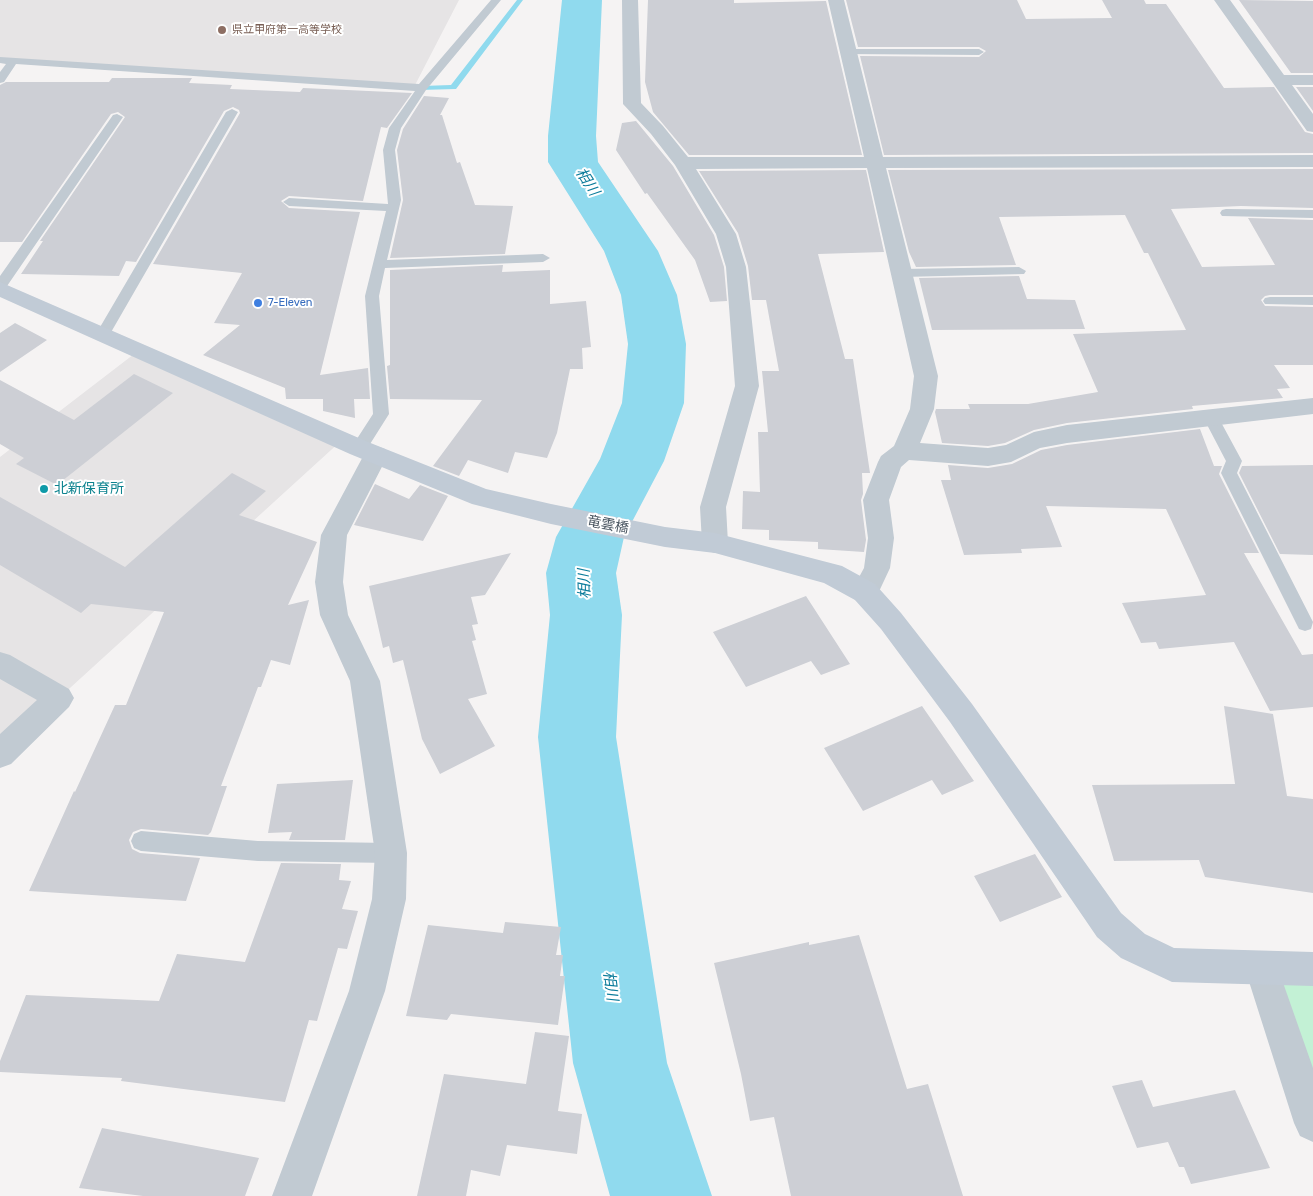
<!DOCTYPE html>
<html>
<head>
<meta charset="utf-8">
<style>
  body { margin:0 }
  canvas { display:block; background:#f5f3f3 }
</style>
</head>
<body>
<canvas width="1313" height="1196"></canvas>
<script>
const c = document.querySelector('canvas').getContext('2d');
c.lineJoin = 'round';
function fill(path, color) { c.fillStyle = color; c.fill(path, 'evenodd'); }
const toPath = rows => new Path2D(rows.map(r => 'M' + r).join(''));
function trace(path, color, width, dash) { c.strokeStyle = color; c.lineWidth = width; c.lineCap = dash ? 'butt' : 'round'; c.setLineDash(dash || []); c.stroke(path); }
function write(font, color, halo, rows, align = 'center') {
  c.font = font + ' Rubik,"Noto Sans JP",sans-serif'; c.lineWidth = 4; c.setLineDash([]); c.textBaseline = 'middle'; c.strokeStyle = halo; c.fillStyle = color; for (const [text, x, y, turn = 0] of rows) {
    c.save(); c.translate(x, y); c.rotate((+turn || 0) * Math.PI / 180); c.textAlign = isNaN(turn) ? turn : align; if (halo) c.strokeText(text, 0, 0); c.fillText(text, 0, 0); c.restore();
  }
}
fill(toPath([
  [0,0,459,0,414,87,0,60],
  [138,351,342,440,59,698,0,754,0,457]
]), '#e6e4e5');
fill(toPath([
  [1262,969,1313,969,1313,1123]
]), '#c3f1d5');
fill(toPath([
  [517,0,523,0,456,89,419,90,418,88,422,86,451,85,517,0]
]), '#90daee');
fill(toPath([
  [562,0,602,0,596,136,598,162,658,251,677,295,686,344,684,403,664,461,624,537,616,573,622,615,616,737,667,1063,712,1196,610,1196,573,1063,538,737,550,615,546,573,556,537,600,459,622,403,628,344,621,295,604,251,548,162,548,136,562,0]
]), '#90daee');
fill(toPath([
  [648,0,734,0,734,3,826,1,862,155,689,155,653,112,645,82],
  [846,0,1017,0,1026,19,1112,18,1102,0,1144,0,1146,4,1166,4,1224,88,1274,87,1305,132,1313,134,1313,153,884,155,860,56,979,57,986,51,979,47,858,47],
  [1239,0,1313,1,1313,73,1291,73],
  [112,78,192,78,189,83,232,85,230,89,300,92,303,88,412,93,387,128,381,127,363,201,289,196,281,201,289,208,360,212,320,375,368,368,370,399,354,399,355,418,323,411,323,399,286,399,285,388,203,355,240,325,214,323,242,273,153,264,240,113,239,110,233,107,224,111,136,262,126,261,119,276,21,274,43,241,40,241,125,117,118,112,111,114,22,242,0,242,0,85,6,82,109,82],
  [1296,87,1313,87,1313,111],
  [424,96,449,98,440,115,442,115,457,163,460,162,475,205,513,206,505,254,390,258,403,200,397,150,403,129],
  [636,121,673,166,714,235,724,267,727,301,710,302,695,260,647,193,645,194,616,150,622,123],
  [1313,169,1313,208,1241,206,1171,209,1202,267,1275,265,1248,218,1313,220,1313,295,1270,295,1265,296,1261,300,1265,306,1313,307,1313,365,1274,365,1290,388,1277,389,1283,398,1192,406,1193,409,1067,423,1034,430,1005,443,988,446,942,443,935,412,936,409,970,409,968,404,1028,404,1098,392,1073,334,1186,330,1148,253,1144,253,1125,215,999,217,1016,265,916,267,909,252,888,170],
  [866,170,884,252,818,254,845,359,853,359,870,473,862,473,863,494,861,500,866,540,864,552,818,549,818,542,769,540,769,530,742,529,743,491,760,492,758,432,768,432,762,371,779,371,766,300,752,300,748,266,738,233,699,171],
  [503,265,502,272,550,270,550,304,586,301,591,347,582,348,583,369,570,369,557,433,547,458,515,452,508,473,468,460,459,476,433,466,482,400,390,399,387,366,390,365,390,270],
  [1019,276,1027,299,1075,300,1085,329,932,330,919,278],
  [15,323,47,340,0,372,0,333],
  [134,374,173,393,57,485,16,464,24,458,0,444,0,380,74,420],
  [1200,429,1214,466,1222,466,1219,474,1259,553,1244,553,1302,655,1313,654,1313,707,1270,711,1234,642,1159,649,1156,642,1141,643,1122,603,1206,595,1166,509,1046,506,1062,547,1021,549,1022,553,964,555,941,480,951,480,948,465,988,468,1012,464,1041,450,1067,445],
  [1313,465,1313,555,1280,554,1239,473,1242,466],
  [232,473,266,491,239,515,317,542,288,605,309,600,290,665,271,660,261,687,258,687,221,786,227,786,211,832,208,835,141,829,133,832,129,840,132,849,140,853,200,858,186,901,29,891,74,791,75,792,115,705,126,705,164,612,91,604,81,613,0,565,0,497,125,567],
  [375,484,409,499,420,485,448,496,423,541,354,525],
  [511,553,485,595,471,597,478,624,472,625,476,640,472,641,487,694,468,699,495,746,440,774,422,739,403,660,393,663,389,646,383,648,369,586],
  [806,596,850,664,821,675,811,661,746,687,713,632],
  [922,706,974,781,942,795,932,780,863,811,824,748],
  [1224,706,1273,714,1287,796,1313,799,1313,893,1205,877,1199,860,1114,861,1092,785,1235,784],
  [353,780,345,840,289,840,292,832,268,833,277,784],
  [1035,854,1062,897,1000,922,974,876],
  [281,863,341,864,339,880,351,881,342,909,358,911,347,949,338,948,317,1021,309,1020,285,1102,121,1081,122,1078,0,1072,0,1061,26,995,159,1001,177,954,245,962],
  [505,922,561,927,556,955,563,955,560,976,565,976,558,1025,451,1014,447,1020,406,1016,428,925,503,933],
  [859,935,907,1089,928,1084,963,1196,791,1196,774,1117,750,1121,741,1074,714,963,809,942,809,945],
  [535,1032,569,1036,558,1111,582,1114,577,1154,507,1145,500,1176,471,1170,466,1196,417,1196,444,1074,526,1084],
  [1142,1080,1153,1107,1235,1090,1270,1168,1191,1184,1184,1167,1179,1167,1168,1142,1137,1148,1112,1086],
  [102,1128,259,1158,245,1196,143,1196,79,1188]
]), '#cdcfd5');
fill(toPath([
  [491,0,501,0,426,90,401,128,395,150,401,200,387,260,543,254,550,258,543,262,385,268,379,296,389,414,365,452,359,454,353,452,351,448,373,414,365,296,386,211,289,206,283,202,289,198,388,204,383,150,389,128,415,91,16,64,4,82,0,83,0,72,6,64,0,63,0,57,419,84,491,0],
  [848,49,979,49,984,52,979,55,844,54,843,52,844,50,848,49],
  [232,109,238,112,110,334,108,337,103,339,98,337,96,334,226,112,232,109],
  [117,114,123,117,5,289,0,290,0,276,113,115,117,114],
  [1226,209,1313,210,1313,218,1222,216,1220,213,1222,210,1226,209],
  [1019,267,1026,271,1024,274,902,277,895,273,902,269,1019,267],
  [1270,297,1313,297,1313,305,1265,304,1263,301,1265,298,1270,297],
  [1211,412,1216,413,1242,461,1237,473,1313,622,1311,629,1305,631,1299,629,1221,473,1226,461,1203,417,1206,413,1211,412],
  [141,831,258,841,391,843,398,846,401,853,398,860,391,863,258,861,141,851,134,848,131,841,134,834,141,831]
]), '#c1cad2');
fill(toPath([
  [622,0,638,0,641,103,663,126,688,157,864,157,828,0,844,0,883,157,1313,155,1313,167,886,168,938,376,934,409,920,443,988,448,1006,445,1034,432,1067,425,1313,398,1313,414,1067,443,1040,448,1011,462,988,466,909,460,901,467,889,500,894,538,890,568,875,600,865,603,855,600,851,592,864,568,868,538,863,500,878,462,881,456,894,446,910,409,914,376,867,168,696,169,736,234,746,267,759,386,726,507,728,543,724,550,715,553,706,550,702,543,700,507,735,386,726,267,716,234,675,165,651,134,623,104,622,0],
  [1214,0,1230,0,1284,75,1313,75,1313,85,1292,85,1313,114,1313,132,1307,131,1214,0],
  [376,446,385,449,388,455,347,535,343,582,348,615,380,681,407,853,406,899,385,991,312,1196,272,1196,349,991,372,899,375,853,350,681,320,615,315,582,321,535,367,449,376,446],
  [0,652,10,655,69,689,74,698,69,707,11,764,0,768,0,734,37,700,0,679,0,652],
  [1262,952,1274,957,1313,1068,1313,1142,1300,1136,1294,1123,1245,969,1250,957,1262,952]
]), '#c1cad2');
fill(toPath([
  [0,282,368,442,486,489,551,504,665,527,715,533,842,566,875,584,901,613,972,704,1121,913,1145,934,1174,948,1313,952,1313,986,1172,982,1121,958,1097,937,950,722,881,629,855,600,824,583,715,553,665,547,551,524,472,504,350,454,0,297,0,282]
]), '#c1cbd6');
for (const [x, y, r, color] of [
  [222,30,5,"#8d6e63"],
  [258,303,5,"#3f7fe0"],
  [44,489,5,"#0f9aa8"]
]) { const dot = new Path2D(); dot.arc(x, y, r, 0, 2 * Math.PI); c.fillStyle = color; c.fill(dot); trace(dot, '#fff', 2); }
write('11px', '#785e54', '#fff', [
  ["県立甲府第一高等学校",232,30]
], 'left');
write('11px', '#366cbe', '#fff', [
  ["7-Eleven",268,303]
], 'left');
write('14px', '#0d838f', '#fff', [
  ["北新保育所",54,489]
], 'left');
write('14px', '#4a5661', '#fff', [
  ["竜雲橋",608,525,11]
]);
write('italic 15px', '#0c7c9b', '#fff', [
  ["相川",587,182,57],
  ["相川",585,584,-92],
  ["相川",610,986,82]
]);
</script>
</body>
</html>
